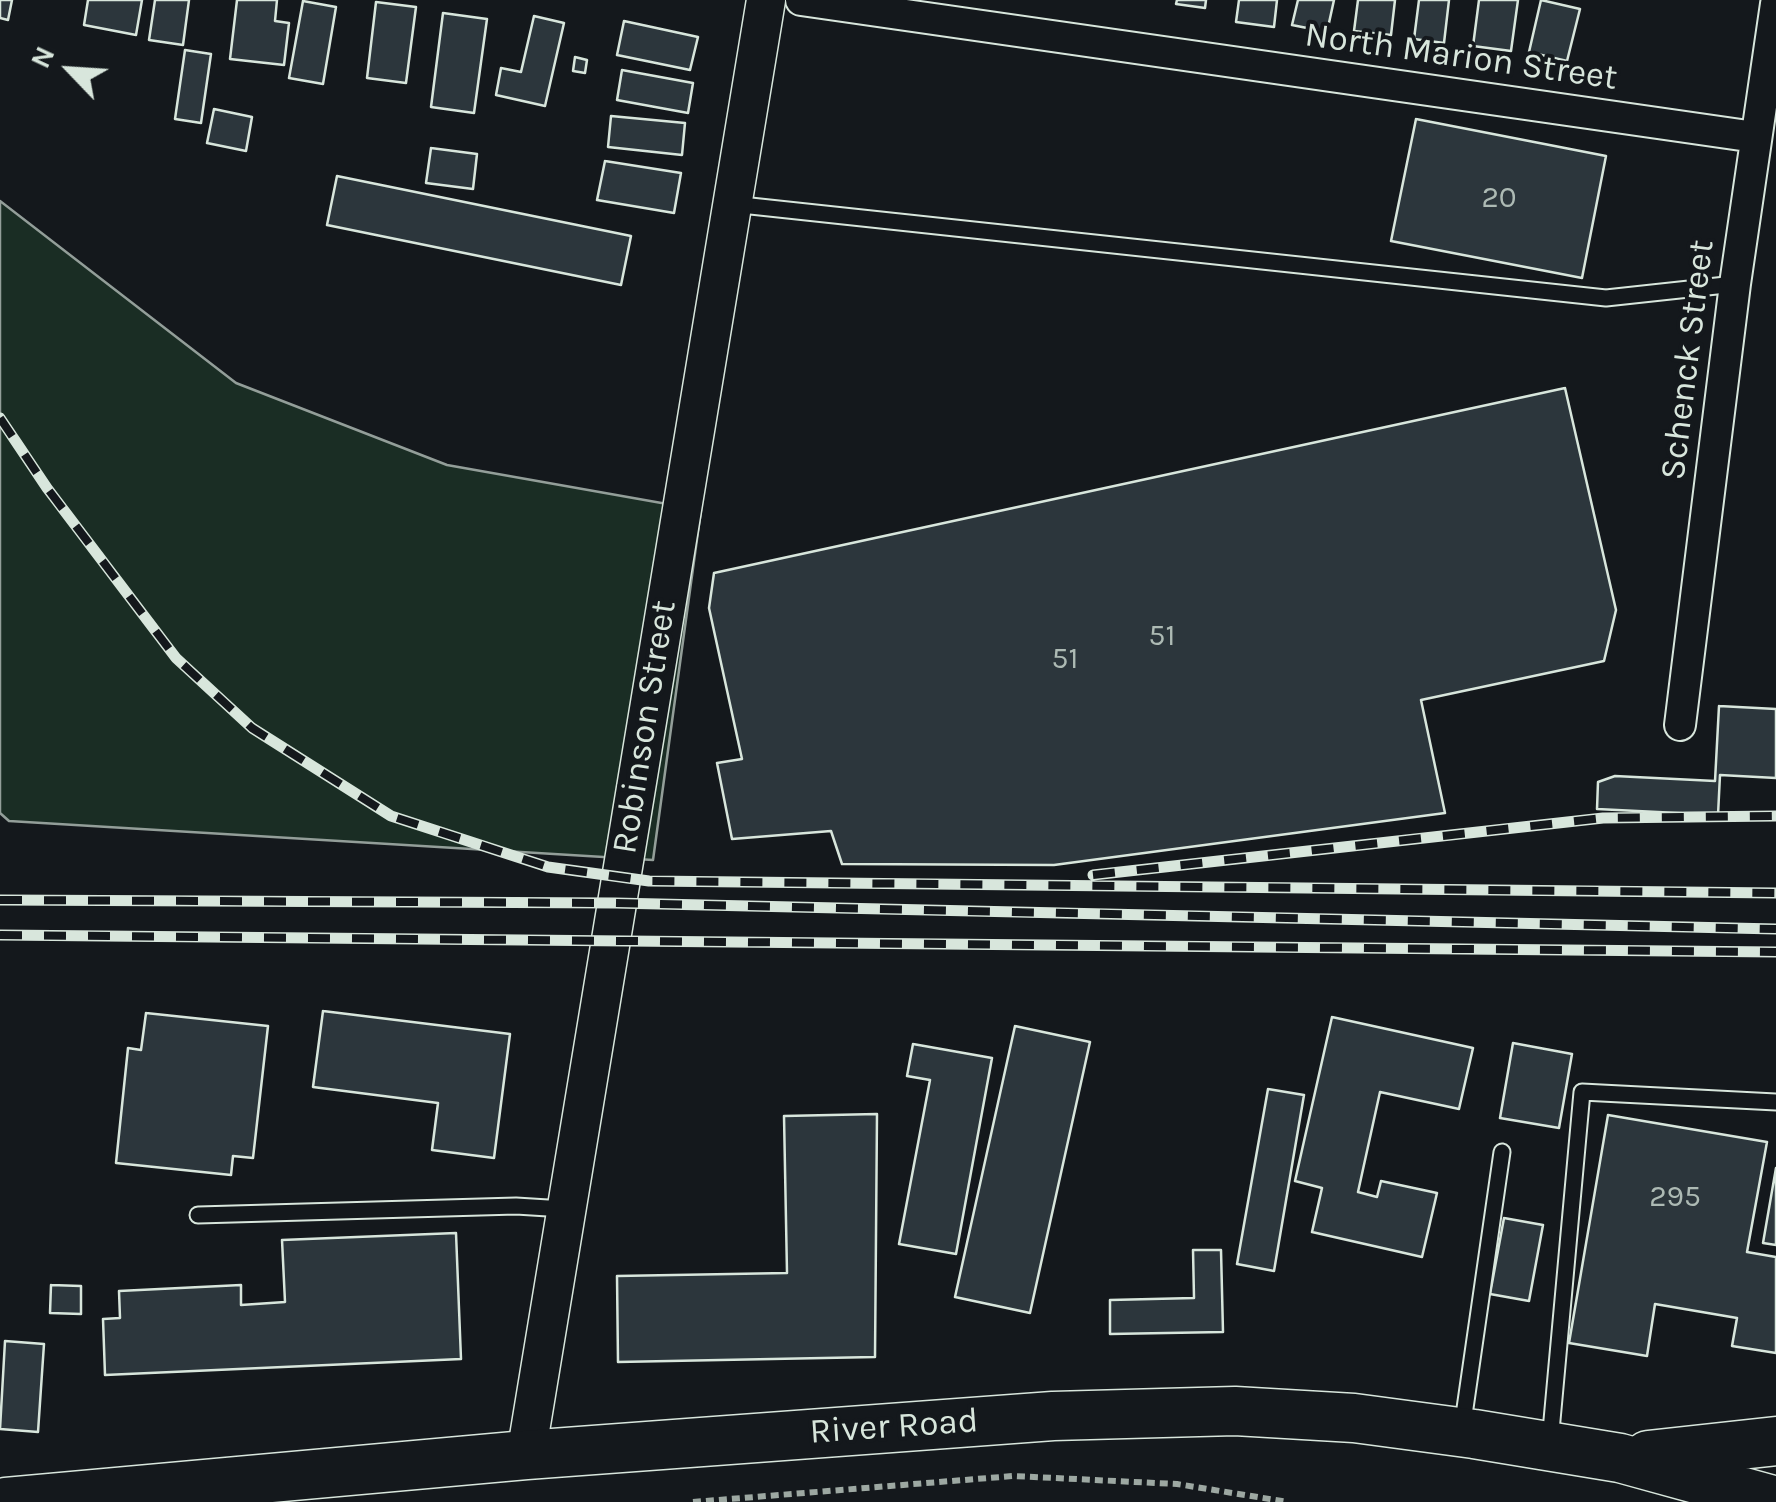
<!DOCTYPE html>
<html>
<head>
<meta charset="utf-8">
<style>
  body { margin:0 }
  #map { position:relative; width:1776px; height:1502px; overflow:hidden; background:#14181c; font-family:Karla,sans-serif }
  canvas { display:block }
  .north { position:absolute; left:20px; top:20px; width:100px; height:100px; -webkit-text-stroke:8px #14181c; paint-order:stroke; rotate:295deg; font-size:28px; font-weight:700; line-height:40px; text-align:center; color:#d8e6dc }
  .north::after { content:''; display:block; margin:auto; width:35px; height:45px; background:#d8e6dc; clip-path:polygon(50% 0,100% 100%,50% 72%,0 100%) }
</style>
</head>
<body>
<div id="map">
<canvas width="1776" height="1502"></canvas>
<div class="north">N</div>
</div>
<script>
const c = document.querySelector('canvas').getContext('2d');
c.lineJoin = 'round';
function fill(path, color) { c.fillStyle = color; c.fill(path, 'evenodd'); }
const toPath = rows => new Path2D(rows.map(r => 'M' + r).join(''));
function trace(path, color, width, dash) { c.strokeStyle = color; c.lineWidth = width; c.lineCap = dash ? 'butt' : 'round'; c.setLineDash(dash || []); c.stroke(path); }
function write(font, color, halo, rows, align = 'center') {
  c.font = font + ' Karla,sans-serif'; c.lineWidth = 8; c.setLineDash([]); c.textBaseline = 'middle'; c.strokeStyle = halo; c.fillStyle = color; for (const [text, x, y, turn = 0] of rows) {
    c.save(); c.translate(x, y); c.rotate((+turn || 0) * Math.PI / 180); c.textAlign = isNaN(turn) ? turn : align; if (halo) c.strokeText(text, 0, 0); c.fillText(text, 0, 0); c.restore();
  }
}
const green = toPath([
  [0,201,236,383,447,465,701,510,653,860,9,821,0,813,0,201]
]);
fill(green, '#1a2d24');
trace(green, '#939e99', 2.5);
const building = toPath([
  [0,0,12,0,8,20,0,18,0,0],
  [88,0,142,0,136,35,84,25,88,0],
  [155,0,189,0,183,45,149,40,155,0],
  [237,0,277,0,275,21,289,23,284,65,230,59,237,0],
  [1177,0,1206,0,1205,8,1176,4,1177,0],
  [1239,0,1277,0,1274,27,1236,22,1239,0],
  [1298,0,1334,0,1327,32,1292,25,1298,0],
  [1358,0,1395,0,1391,35,1354,31,1358,0],
  [1419,0,1449,0,1444,43,1414,39,1419,0],
  [1479,0,1518,0,1511,51,1473,46,1479,0],
  [1541,0,1580,9,1567,61,1529,52,1541,0],
  [303,1,336,7,323,84,289,78,303,1],
  [376,2,416,7,406,83,367,78,376,2],
  [443,13,487,19,474,113,431,107,443,13],
  [534,16,564,23,545,106,496,95,501,68,521,72,534,16],
  [624,21,698,37,690,70,617,55,624,21],
  [185,50,211,54,201,123,175,119,185,50],
  [575,57,587,60,585,73,573,71,575,57],
  [622,70,693,83,688,113,617,100,622,70],
  [214,109,252,117,246,151,207,143,214,109],
  [611,116,685,123,682,155,608,147,611,116],
  [1416,119,1606,156,1582,278,1391,241,1416,119],
  [431,148,477,154,473,189,426,183,431,148],
  [605,161,681,173,674,213,597,200,605,161],
  [337,176,631,236,621,285,327,225,337,176],
  [1565,388,1616,610,1604,661,1421,700,1445,813,1054,865,842,864,831,831,732,839,717,763,742,759,709,608,714,573,1565,388],
  [1719,706,1776,709,1776,778,1720,775,1718,815,1597,809,1598,782,1615,776,1715,781,1719,706],
  [323,1011,510,1034,494,1158,432,1150,438,1103,313,1087,323,1011],
  [146,1013,268,1026,253,1158,233,1156,231,1175,116,1163,128,1048,141,1050,146,1013],
  [1332,1017,1473,1048,1459,1109,1380,1092,1358,1192,1377,1197,1381,1181,1437,1193,1422,1257,1312,1232,1322,1188,1295,1181,1332,1017],
  [1015,1026,1090,1042,1030,1313,955,1297,1015,1026],
  [1513,1043,1572,1054,1559,1128,1500,1118,1513,1043],
  [913,1044,992,1058,956,1254,899,1244,930,1080,907,1076,913,1044],
  [1268,1089,1304,1095,1274,1271,1237,1264,1268,1089],
  [877,1114,875,1357,618,1362,617,1276,787,1273,784,1116,877,1114],
  [1608,1115,1767,1142,1747,1252,1776,1257,1776,1353,1732,1346,1737,1318,1655,1304,1647,1356,1569,1343,1608,1115],
  [1776,1168,1776,1245,1763,1243,1776,1168],
  [1504,1218,1543,1225,1529,1301,1490,1294,1504,1218],
  [456,1233,461,1359,105,1375,103,1319,120,1318,119,1291,241,1285,241,1305,285,1302,282,1240,456,1233],
  [1193,1250,1221,1250,1223,1332,1110,1334,1110,1300,1194,1298,1193,1250],
  [51,1285,81,1286,81,1314,50,1313,51,1285],
  [5,1341,44,1344,38,1432,0,1429,5,1341]
]);
fill(building, '#2c363c');
trace(building, '#d8e6dc', 2.5);
const service = toPath([
  [732,204,1606,298,1735,284],
  [198,1215,516,1206,564,1209],
  [1462,1429,1502,1152],
  [1550,1442,1582,1092,1776,1102]
]);
const minor = toPath([
  [801,0,1755,137],
  [1680,725,1735,284,1776,4]
]);
const tertiary = toPath([
  [526,1455,766,0]
]);
const primary = toPath([
  [1648,1455,1776,1441],
  [6,1502,526,1455,1053,1416,1235,1411,1354,1418,1474,1434,1620,1458,1776,1501]
]);
trace(service, '#d8e6dc', 19);
trace(minor, '#d8e6dc', 34);
trace(tertiary, '#d8e6dc', 41);
trace(primary, '#d8e6dc', 51);
trace(toPath([
  [693,1502,1013,1476,1177,1484,1288,1502]
]), '#9da8a2', 6, [8, 5]);
trace(service, '#14181c', 15);
trace(minor, '#14181c', 30);
trace(tertiary, '#14181c', 38);
trace(primary, '#14181c', 48);
const rail = toPath([
  [0,418,47,488,176,658,252,728,391,816,548,867,649,881,1776,893],
  [1093,875,1603,818,1776,816],
  [0,900,615,903,1776,929],
  [0,935,1776,952]
]);
trace(rail, '#d8e6dc', 11);
trace(rail, '#14181c', 8, [22]);
write('30px', '#adbab4', null, [
  ["20",1499,198],
  ["51",1162,636],
  ["51",1065,659],
  ["295",1675,1197]
]);
write('35px', '#d8e6dc', '#14181c', [
  ["North Marion Street",1461,57,8],
  ["Schenck Street",1688,360,-83],
  ["Robinson Street",645,727,-81],
  ["River Road",894,1427,-4]
]);
</script>
</body>
</html>
